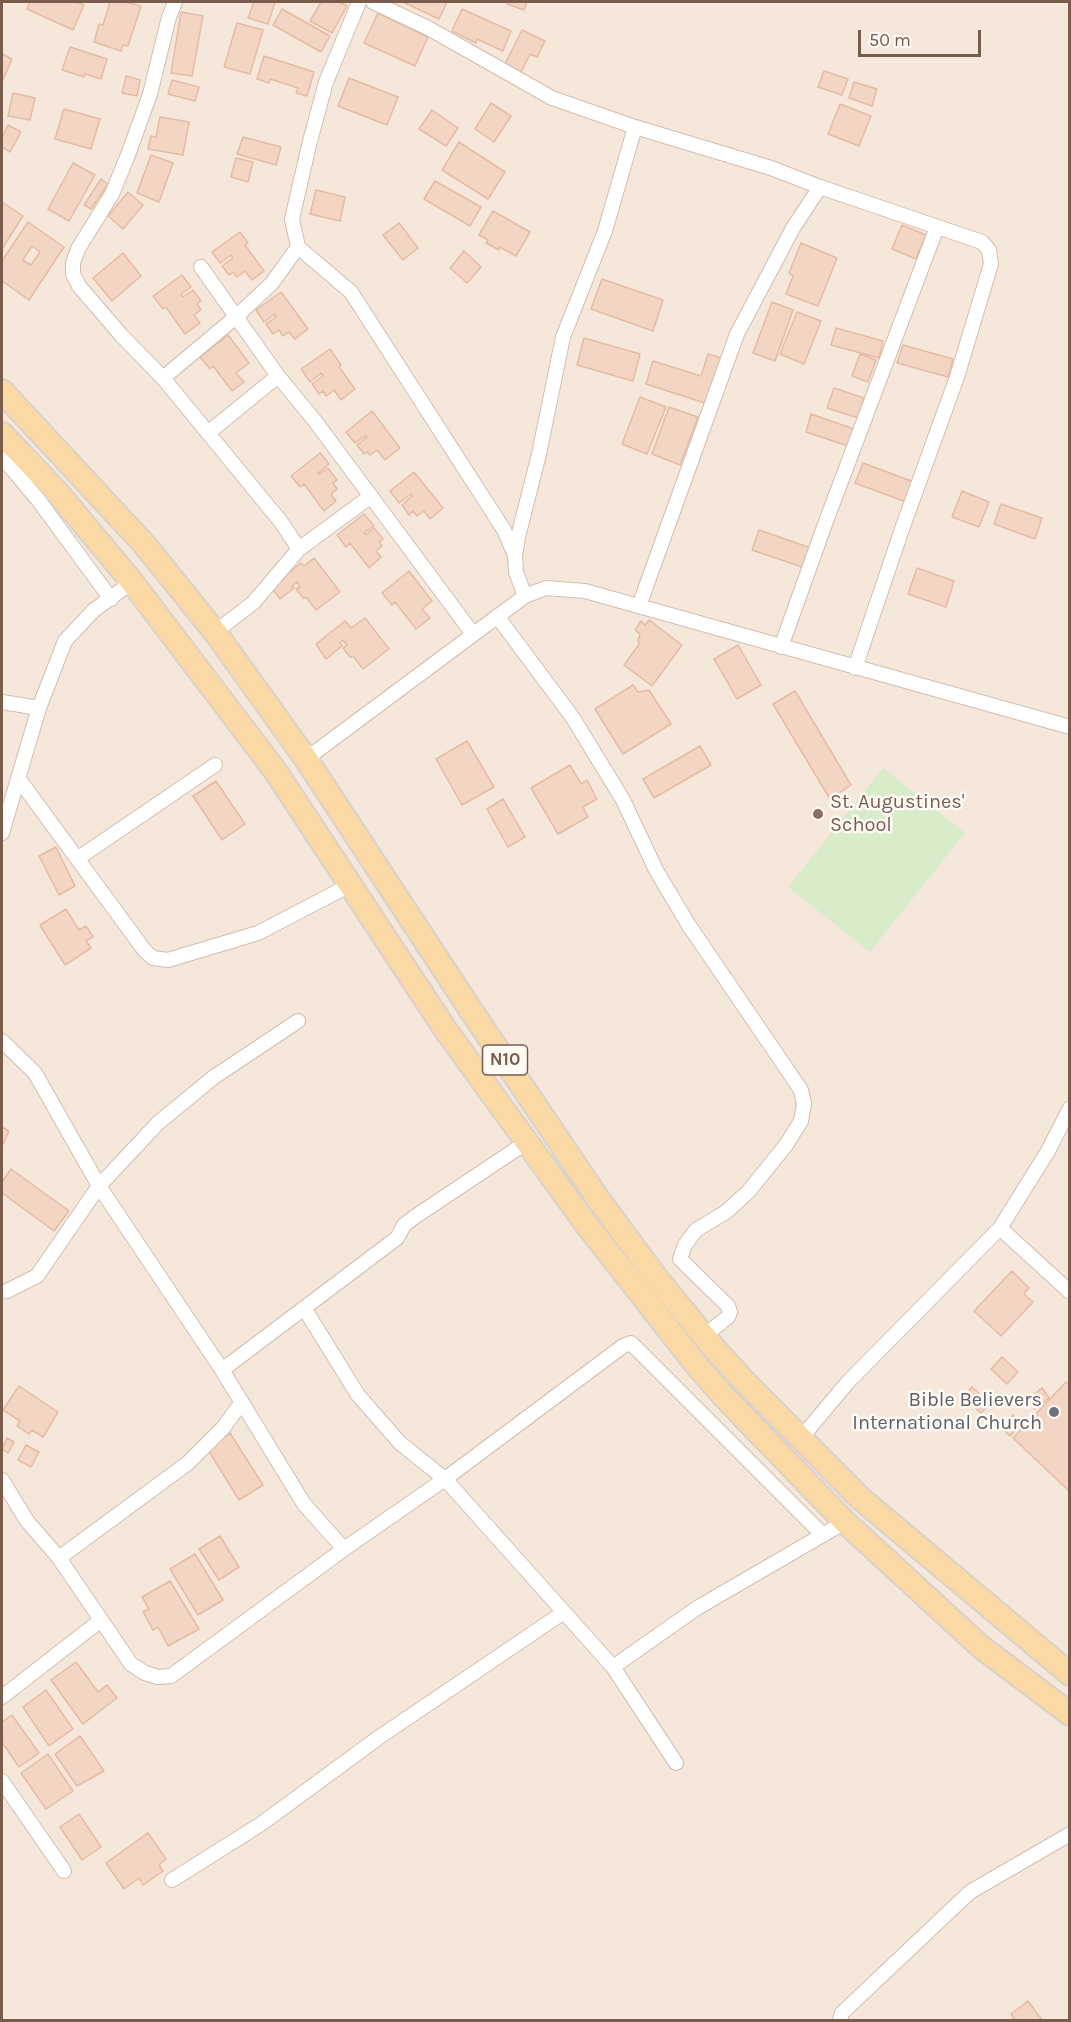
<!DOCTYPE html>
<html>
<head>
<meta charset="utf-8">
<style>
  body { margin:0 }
  #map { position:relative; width:1071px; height:2022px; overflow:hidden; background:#fdf6ec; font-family:Karla,sans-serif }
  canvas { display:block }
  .frame { position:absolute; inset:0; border:3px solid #7a5c4d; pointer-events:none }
  .scale { position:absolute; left:858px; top:30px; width:123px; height:27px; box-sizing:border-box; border:3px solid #7a5c4d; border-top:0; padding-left:8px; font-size:18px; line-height:21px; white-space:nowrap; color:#7a5c4d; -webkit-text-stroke:4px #fffaf3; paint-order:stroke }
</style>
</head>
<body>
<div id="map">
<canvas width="1071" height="2022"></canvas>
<div class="frame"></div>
<div class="scale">50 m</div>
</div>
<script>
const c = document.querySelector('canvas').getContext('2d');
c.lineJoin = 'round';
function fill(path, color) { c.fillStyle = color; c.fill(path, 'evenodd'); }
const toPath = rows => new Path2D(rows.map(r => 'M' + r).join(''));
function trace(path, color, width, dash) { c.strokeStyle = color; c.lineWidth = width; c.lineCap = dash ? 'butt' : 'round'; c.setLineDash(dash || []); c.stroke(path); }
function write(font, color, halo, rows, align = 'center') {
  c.font = font + ' Karla,sans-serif'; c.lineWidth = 5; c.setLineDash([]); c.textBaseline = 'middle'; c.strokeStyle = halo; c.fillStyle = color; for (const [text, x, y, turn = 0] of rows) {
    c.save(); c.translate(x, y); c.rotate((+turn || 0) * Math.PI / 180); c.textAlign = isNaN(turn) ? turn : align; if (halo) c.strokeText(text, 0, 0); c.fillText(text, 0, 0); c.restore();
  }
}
fill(toPath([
  [2,2,1069,2,1069,2020,2,2020]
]), '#f5e8da');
fill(toPath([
  [883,768,965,833,870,952,788,887]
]), '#d8ecc9');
const building = toPath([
  [30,2,76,2,84,5,73,30,27,9,30,2],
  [110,2,126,2,141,6,128,46,123,45,121,51,94,42,99,24,103,25,110,2],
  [254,2,275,2,268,24,248,18,254,2],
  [321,2,339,2,347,6,332,33,310,21,321,2],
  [403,2,447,2,439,19,403,2],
  [508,2,527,2,524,10,507,4,508,2],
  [282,9,330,36,321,52,273,25,282,9],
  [462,9,511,31,503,51,477,39,476,43,452,31,462,9],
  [181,12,203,16,192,76,171,73,181,12],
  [378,13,428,37,415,66,364,43,378,13],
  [237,23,263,30,250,74,224,67,237,23],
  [522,30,545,41,537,57,530,54,521,72,505,64,522,30],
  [70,47,107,59,101,79,85,74,84,77,62,70,70,47],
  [2,54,12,59,2,82,2,54],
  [264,56,314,72,307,96,296,93,298,88,270,79,269,83,257,79,264,56],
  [824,71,848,79,842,95,818,87,824,71],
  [126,76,140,80,137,96,122,93,126,76],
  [349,78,398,97,387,125,338,106,349,78],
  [172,80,199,87,195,101,168,94,172,80],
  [854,82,877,89,872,106,849,98,854,82],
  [13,93,35,98,30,120,8,116,13,93],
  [491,103,511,116,494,142,475,129,491,103],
  [840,104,871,116,859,146,828,134,840,104],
  [64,109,100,119,91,149,55,139,64,109],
  [432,110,458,128,446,146,419,129,432,110],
  [160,117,189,122,183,155,148,149,151,136,156,137,160,117],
  [8,125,21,132,10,152,2,147,2,138,8,125],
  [243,137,281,147,276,165,237,154,243,137],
  [459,142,505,172,488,199,442,170,459,142],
  [151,155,173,163,159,202,137,193,151,155],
  [236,158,253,162,248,182,231,177,236,158],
  [73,163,95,175,69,221,48,209,73,163],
  [101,179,108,184,91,209,84,205,101,179],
  [435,181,481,207,470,226,424,199,435,181],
  [316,190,345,197,340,221,310,214,316,190],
  [128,192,143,205,123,229,108,216,128,192],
  [2,202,23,216,2,249,2,202],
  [493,211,530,232,516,256,500,247,499,250,486,243,488,240,479,235,493,211],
  [28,222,64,247,29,300,2,281,2,261,28,222],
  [32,246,40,252,31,265,23,260,32,246],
  [399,223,418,248,403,260,383,235,399,223],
  [902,225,926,235,916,259,892,249,902,225],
  [240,232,248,243,245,245,264,271,252,280,245,271,237,277,233,272,229,275,222,266,233,258,231,255,220,263,212,252,240,232],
  [801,243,837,258,818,306,786,294,793,276,789,273,801,243],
  [464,251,481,267,467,283,450,268,464,251],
  [123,253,141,276,112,301,93,278,123,253],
  [182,275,191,287,181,294,183,297,193,290,201,301,197,304,201,310,194,315,200,323,185,334,166,307,163,309,153,296,182,275],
  [602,279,663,300,653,331,591,309,602,279],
  [281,292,308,329,295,339,289,332,283,336,279,330,273,334,266,324,276,317,275,314,264,322,256,310,281,292],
  [772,302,793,310,775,361,753,353,772,302],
  [797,312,821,321,804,364,780,354,797,312],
  [836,328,883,341,879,358,831,345,836,328],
  [228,335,249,363,236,373,244,382,232,391,213,366,210,369,200,357,228,335],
  [584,338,640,354,633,381,577,365,584,338],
  [903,345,953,359,948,377,897,363,903,345],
  [330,349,341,365,339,367,355,389,341,400,334,390,326,396,323,391,319,394,312,384,323,376,321,373,310,382,301,369,330,349],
  [708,354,722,358,708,404,646,384,653,361,701,376,708,354],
  [860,354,876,360,868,382,852,376,860,354],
  [834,388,864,398,858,418,827,408,834,388],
  [640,397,666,407,647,454,622,444,640,397],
  [669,407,698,417,680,465,652,454,669,407],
  [372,411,400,448,385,460,377,450,370,455,367,452,364,454,357,445,367,437,365,436,355,443,346,432,372,411],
  [811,414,854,429,848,446,806,432,811,414],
  [320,453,329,464,318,473,319,474,328,468,337,480,333,483,337,489,331,494,336,501,324,511,304,484,300,487,291,476,320,453],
  [863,463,914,482,906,502,855,483,863,463],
  [414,472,443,508,430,519,424,511,417,516,413,511,409,515,402,505,412,496,411,494,399,503,390,491,414,472],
  [962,491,989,502,979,527,952,517,962,491],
  [1001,504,1042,518,1035,539,994,524,1001,504],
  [364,514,374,526,364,533,366,535,374,528,383,539,379,542,382,546,376,551,381,557,369,568,350,543,346,547,337,535,364,514],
  [759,530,811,548,805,568,752,550,759,530],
  [314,558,340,592,316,610,306,597,304,599,296,589,300,587,297,582,292,586,294,588,280,599,271,587,301,563,304,566,314,558],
  [917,568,954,581,946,607,908,594,917,568],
  [409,571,432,601,422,609,430,618,416,629,395,602,392,605,382,593,409,571],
  [365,618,389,649,363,669,353,656,350,657,343,648,347,645,343,640,340,643,342,646,326,659,316,644,345,621,351,628,365,618],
  [649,620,682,645,652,686,624,665,640,643,638,641,640,634,635,630,641,621,645,625,649,620],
  [738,645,761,685,737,699,714,659,738,645],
  [633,685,638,692,649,690,671,724,623,754,595,709,633,685],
  [795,691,851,785,830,799,773,704,795,691],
  [467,741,494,787,462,805,436,759,467,741],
  [700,746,711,765,654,798,643,779,700,746],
  [570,765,581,784,587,780,597,799,583,807,588,817,558,834,531,788,570,765],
  [216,781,245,824,222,840,193,796,216,781],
  [503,799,525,837,508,847,487,809,503,799],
  [56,847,75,886,59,895,39,856,56,847],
  [66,909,79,930,86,926,93,937,86,941,91,948,65,965,40,925,66,909],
  [2,1127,9,1131,2,1146,2,1127],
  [11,1169,69,1211,54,1231,2,1193,2,1182,11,1169],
  [1012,1271,1029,1288,1024,1294,1033,1302,1001,1336,974,1311,1012,1271],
  [1002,1357,1018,1372,1007,1384,991,1369,1002,1357],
  [1066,1382,1070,1385,1070,1492,1013,1438,1066,1382],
  [19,1386,58,1412,43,1437,32,1430,29,1434,17,1426,20,1421,3,1410,19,1386],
  [972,1387,990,1404,981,1413,964,1397,972,1387],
  [1042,1388,1049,1398,1035,1409,1028,1399,1042,1388],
  [1013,1415,1021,1424,1010,1436,1001,1427,1013,1415],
  [230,1433,263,1485,239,1500,207,1448,230,1433],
  [7,1438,14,1442,8,1453,2,1449,7,1438],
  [26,1445,39,1452,31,1467,18,1460,26,1445],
  [220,1536,239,1567,219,1580,199,1549,220,1536],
  [195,1554,223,1600,198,1615,170,1569,195,1554],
  [170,1581,199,1629,168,1646,158,1627,153,1630,143,1612,149,1609,142,1597,170,1581],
  [76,1662,98,1692,107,1685,117,1698,83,1724,51,1680,76,1662],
  [46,1690,73,1729,49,1746,23,1707,46,1690],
  [12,1715,39,1753,19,1767,2,1742,2,1722,12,1715],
  [80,1736,104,1771,77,1786,55,1754,80,1736],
  [48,1754,73,1791,46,1809,21,1773,48,1754],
  [79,1814,101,1847,82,1860,60,1827,79,1814],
  [148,1833,166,1859,159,1865,163,1871,143,1885,139,1878,124,1889,106,1863,148,1833],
  [1028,2001,1042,2020,1015,2020,1011,2014,1028,2001]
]);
fill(building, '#f3d5c3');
trace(building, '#e6bba3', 1.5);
const minor = toPath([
  [175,2,169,17,150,94,128,155,112,194,78,249,73,263,73,274,79,286,121,335,163,378,281,522,299,549],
  [373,2,428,28,552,98,635,127,771,168,820,187,982,242,989,250,991,264,957,377,902,529,855,668],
  [298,247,351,292,504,530,515,555],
  [201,267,278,376,315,421,473,634],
  [163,378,237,316,272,283,298,247,292,219,310,141,326,82,359,2],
  [208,433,278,376],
  [2,459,13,470,39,501,111,599],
  [525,596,516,572,515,556,518,537,539,454,563,337,605,231,635,127],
  [639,606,737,334,793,228,820,187],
  [497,616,573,718,623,800,656,870,688,924,801,1090,804,1104,801,1121,786,1145,748,1192,726,1212,696,1230,685,1245,680,1259,728,1306,730,1312,728,1317,704,1336],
  [215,632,253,603,299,549,371,496],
  [781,647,825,524,937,227],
  [2,702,39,708],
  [306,759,525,596,546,588,585,591,1070,727],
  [18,778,145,951,153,958,168,960,258,933,350,885],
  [2,833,39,708,65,641,93,611,132,582],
  [77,859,215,765],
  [2,1041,35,1073,99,1186,222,1370,304,1504,344,1549],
  [1000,1228,1070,1292],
  [7,1291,37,1276,99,1186,158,1123,214,1077,298,1021],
  [304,1308,358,1395,400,1443,445,1479,613,1667,676,1763],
  [222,1370,397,1238,404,1225,416,1216,527,1142],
  [801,1438,848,1382,1000,1228,1048,1151,1070,1108],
  [2,1480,27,1521,59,1558,131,1664,145,1673,158,1677,171,1676,344,1549,445,1479,623,1346,631,1343,823,1535],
  [59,1558,188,1463,223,1428,242,1402],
  [613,1667,697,1608,845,1522],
  [2,1697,101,1620],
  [2,1781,64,1871],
  [172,1880,261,1824,378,1738,564,1612],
  [840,2020,842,2013,970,1892,1070,1834]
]);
const primary = toPath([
  [2,391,144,544,215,632,306,759,472,1012,601,1203,658,1280,713,1347,744,1381,860,1498,1070,1674],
  [2,434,58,493,132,582,276,772,445,1029,586,1224,698,1367,729,1402,845,1522,981,1647,1070,1714]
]);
trace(minor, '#d1beb0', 16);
trace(primary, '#dad1cd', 26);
trace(minor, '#fff', 14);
trace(primary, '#fbd9a5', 22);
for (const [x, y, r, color] of [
  [818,814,6,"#8d6e63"],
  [1054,1412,6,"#6b7280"]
]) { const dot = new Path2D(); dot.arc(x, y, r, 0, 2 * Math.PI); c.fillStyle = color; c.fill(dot); trace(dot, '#fffaf3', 2); }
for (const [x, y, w] of [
  [505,1060,45]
]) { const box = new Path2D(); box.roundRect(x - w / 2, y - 15, w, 30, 4.5); c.fillStyle = '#fffaf3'; c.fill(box); trace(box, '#7a5c4d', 1.5); }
write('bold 18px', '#7a5c4d', null, [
  ["N10",505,1060]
]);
write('20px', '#785e54', '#fffaf3', [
  ["St. Augustines'",830,802],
  ["School",830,825]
], 'left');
write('20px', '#5b616d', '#fffaf3', [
  ["Bible Believers",1042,1400],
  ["International Church",1042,1423]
], 'right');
</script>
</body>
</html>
